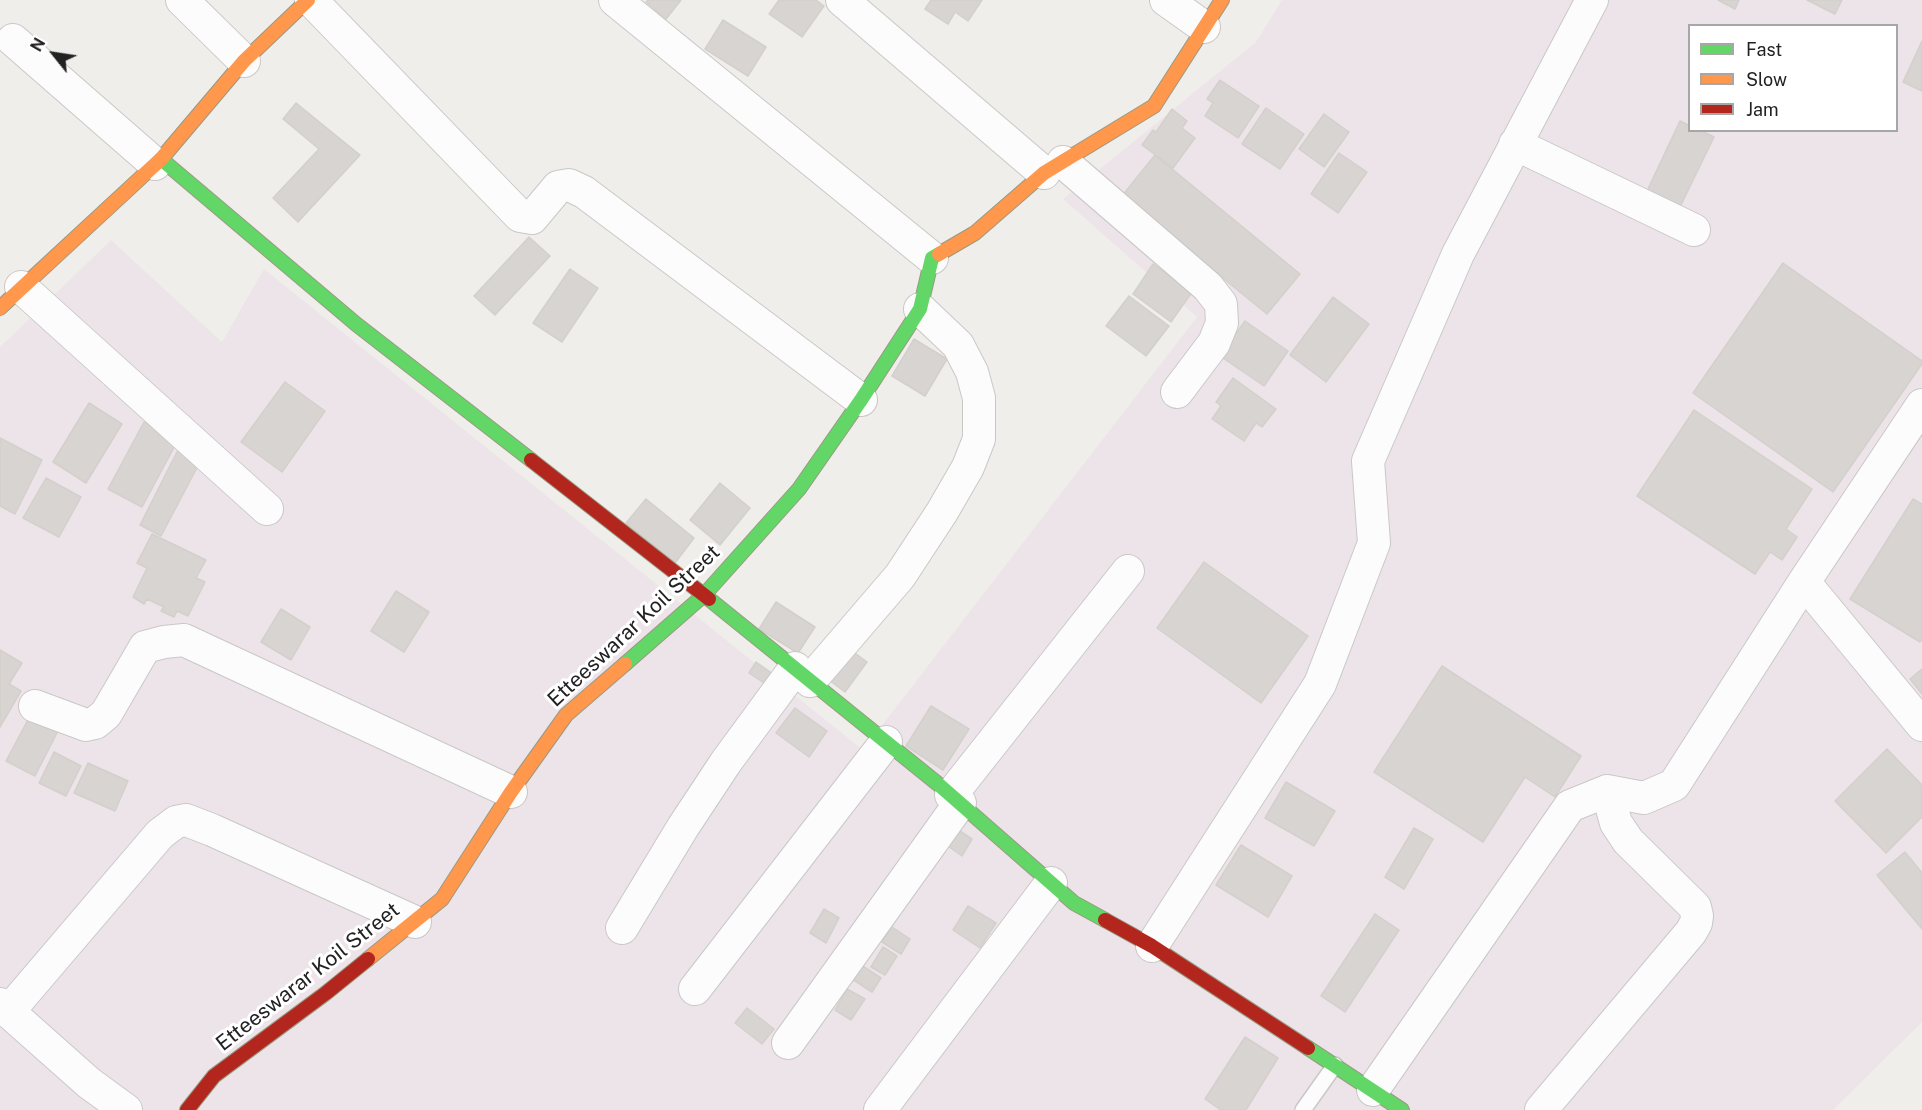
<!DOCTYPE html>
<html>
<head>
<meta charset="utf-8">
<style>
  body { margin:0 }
  #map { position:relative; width:1922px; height:1110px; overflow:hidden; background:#f0eeeb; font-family:"Public Sans",sans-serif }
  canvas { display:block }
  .legend { position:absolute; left:1688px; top:24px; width:210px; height:108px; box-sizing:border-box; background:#fff; border:2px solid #a7a7a7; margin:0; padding:8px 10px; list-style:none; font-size:18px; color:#222 }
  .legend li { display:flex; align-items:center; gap:12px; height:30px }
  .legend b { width:30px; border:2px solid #a7a7a7 }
  .north { position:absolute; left:24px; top:24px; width:60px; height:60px; -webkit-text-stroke:4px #fff; paint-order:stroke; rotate:300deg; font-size:16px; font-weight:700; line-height:24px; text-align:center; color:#222 }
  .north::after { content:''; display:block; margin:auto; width:21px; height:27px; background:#222; clip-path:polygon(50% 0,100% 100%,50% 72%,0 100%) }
</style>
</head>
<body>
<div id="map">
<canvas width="1922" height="1110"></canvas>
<ul class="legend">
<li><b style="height:8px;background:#63d668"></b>Fast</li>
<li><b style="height:8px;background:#ff974d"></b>Slow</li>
<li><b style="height:8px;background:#b3261e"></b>Jam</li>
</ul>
<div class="north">N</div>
</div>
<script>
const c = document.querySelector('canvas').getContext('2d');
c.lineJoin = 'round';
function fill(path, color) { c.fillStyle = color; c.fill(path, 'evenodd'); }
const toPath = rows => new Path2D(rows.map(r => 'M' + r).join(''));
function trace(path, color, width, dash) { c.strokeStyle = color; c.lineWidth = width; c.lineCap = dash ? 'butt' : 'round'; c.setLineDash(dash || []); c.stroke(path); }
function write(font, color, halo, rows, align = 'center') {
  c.font = font + ' "Public Sans",sans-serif'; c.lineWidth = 6; c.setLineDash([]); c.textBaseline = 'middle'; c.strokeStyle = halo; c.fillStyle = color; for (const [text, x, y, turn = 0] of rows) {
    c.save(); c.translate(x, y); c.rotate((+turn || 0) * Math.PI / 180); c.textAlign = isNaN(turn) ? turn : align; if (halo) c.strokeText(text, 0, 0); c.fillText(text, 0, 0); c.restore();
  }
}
fill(toPath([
  [1282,0,1922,0,1922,1022,1833,1110,0,1110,0,347,111,240,222,342,264,269,863,750,1197,317,1063,199,1256,42],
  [1690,26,1896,26,1896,130,1690,130]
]), '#ede4e9');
const building = toPath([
  [648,0,681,0,666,19,646,2,648,0],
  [779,0,816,0,824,6,802,37,769,14,779,0],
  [931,0,982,0,968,21,955,12,948,24,925,9,931,0],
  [1718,0,1739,0,1735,9,1718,0],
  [1807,0,1842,0,1835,14,1807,0],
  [723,20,766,47,748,76,705,49,723,20],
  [1922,41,1922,91,1903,82,1922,41],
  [1220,80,1259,106,1238,138,1205,116,1213,103,1207,99,1220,80],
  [296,103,360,155,298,222,273,198,319,149,283,119,296,103],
  [1266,108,1304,134,1280,169,1242,144,1266,108],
  [1172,109,1187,121,1182,128,1195,138,1173,168,1142,145,1153,130,1156,132,1172,109],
  [1324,114,1349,132,1324,167,1299,149,1324,114],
  [1680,121,1690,126,1690,130,1700,130,1714,137,1680,207,1647,191,1680,121],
  [1339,153,1367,172,1338,213,1311,194,1339,153],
  [1155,155,1300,274,1267,314,1122,196,1155,155],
  [529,237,550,256,495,315,474,296,529,237],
  [1783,263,1922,361,1922,364,1833,492,1693,393,1783,263],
  [1153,264,1192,292,1171,322,1133,294,1153,264],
  [570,269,598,288,562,342,533,323,570,269],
  [1129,296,1169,326,1146,356,1106,326,1129,296],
  [1333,297,1369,324,1326,382,1290,355,1333,297],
  [1245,321,1288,351,1264,386,1220,356,1245,321],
  [914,339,947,359,925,396,892,376,914,339],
  [1233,378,1276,409,1262,427,1256,423,1244,441,1212,419,1221,406,1216,402,1233,378],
  [285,382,325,411,282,472,241,442,285,382],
  [89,403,122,424,86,483,53,462,89,403],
  [1694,410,1812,489,1786,529,1797,537,1782,560,1770,552,1755,574,1637,496,1694,410],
  [144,422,178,440,142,507,108,489,144,422],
  [0,438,42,460,15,514,0,506,0,438],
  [178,450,200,462,161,536,140,525,178,450],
  [46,478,81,497,59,537,23,518,46,478],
  [720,483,750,508,720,545,690,520,720,483],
  [646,499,694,538,675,563,626,523,646,499],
  [1913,499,1922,504,1922,640,1920,642,1850,599,1913,499],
  [152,534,206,560,196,578,205,582,188,616,177,611,174,617,161,611,164,607,147,599,144,604,133,597,147,568,137,563,152,534],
  [1204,562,1308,636,1261,703,1157,628,1204,562],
  [396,591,429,612,404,652,371,631,396,591],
  [776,602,815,627,798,653,759,629,776,602],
  [281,609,310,627,291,660,261,642,281,609],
  [844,645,867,662,845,692,822,675,844,645],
  [0,650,22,663,9,684,21,691,0,727,0,650],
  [756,662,776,676,770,687,749,673,756,662],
  [1442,666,1581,756,1555,797,1525,777,1483,842,1374,772,1442,666],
  [1922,669,1922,694,1910,679,1922,669],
  [931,706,969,729,943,770,906,746,931,706],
  [795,708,827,731,809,757,776,733,795,708],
  [31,714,59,729,35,776,6,761,31,714],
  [1887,749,1922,785,1922,817,1886,853,1835,801,1887,749],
  [54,752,81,766,66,796,39,783,54,752],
  [88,763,128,781,115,811,74,793,88,763],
  [1286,782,1335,811,1314,846,1265,818,1286,782],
  [952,826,972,839,962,856,942,842,952,826],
  [1414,828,1433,839,1404,889,1385,877,1414,828],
  [1241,845,1292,876,1268,917,1216,885,1241,845],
  [1905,852,1922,873,1922,929,1877,875,1905,852],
  [968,906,996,923,980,948,953,930,968,906],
  [824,909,839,918,826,943,810,933,824,909],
  [1375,914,1399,930,1345,1012,1321,996,1375,914],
  [892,927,910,939,901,954,882,942,892,927],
  [883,947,897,956,885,975,871,967,883,947],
  [861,965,881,978,872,992,852,979,861,965],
  [847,989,865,999,851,1020,835,1010,847,989],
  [747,1008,774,1029,762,1044,735,1023,747,1008],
  [1245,1037,1278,1058,1246,1110,1221,1110,1205,1099,1245,1037]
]);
fill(building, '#d7d4d2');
trace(building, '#d3d0cc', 1.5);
const lane = toPath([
  [1303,1110,1335,1065]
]);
const street = toPath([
  [182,0,244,61],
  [311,0,520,216,532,218,558,187,569,185,584,192,861,400],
  [615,0,932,258],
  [842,0,1044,173],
  [1166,0,1204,27],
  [13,40,155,164],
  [1515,144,1694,230],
  [1063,162,1208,287,1221,304,1222,323,1214,343,1177,392],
  [21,287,267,509],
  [1804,582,1922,725],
  [810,681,900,576,942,512,968,467,979,439,979,398,972,372,958,345,920,309],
  [35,706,86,725,95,723,106,714,145,647,164,642,184,640,511,792],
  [951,795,1128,571],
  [622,928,683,827,726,762,795,668],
  [1152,946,1320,684,1374,543,1368,461,1458,254,1592,0],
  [695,989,886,742],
  [0,1004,89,1083,126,1110],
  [8,1012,160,834,176,822,186,820,212,830,415,922],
  [788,1043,960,803],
  [1373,1090,1570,806,1607,791,1644,798,1674,785,1804,582,1922,405],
  [880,1110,1051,883],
  [1541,1110,1691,932,1696,923,1697,916,1695,907,1628,841,1616,823,1607,791]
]);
const fast = toPath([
  [161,159,356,324,531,460],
  [709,599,938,784,1074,903,1105,920],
  [625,664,704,595,799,489,861,400,920,309,932,258,939,254],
  [1308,1048,1402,1110]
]);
const slow = toPath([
  [939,254,975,233,1044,173,1154,106,1222,0],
  [0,308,161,159,244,61,308,0],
  [368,959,442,899,511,792,566,715,625,664]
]);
const jam = toPath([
  [531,460,709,599],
  [1105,920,1152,946,1308,1048],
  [187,1110,214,1076,326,993,368,959]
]);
trace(lane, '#c9c8c7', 18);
trace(street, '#c9c8c7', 34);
trace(fast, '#999a82', 16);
trace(slow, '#999a82', 16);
trace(jam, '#999a82', 16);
trace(lane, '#fdfcfc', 15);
trace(street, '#fdfcfc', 32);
trace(fast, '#63d668', 14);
trace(slow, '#ff974d', 14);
trace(jam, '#b3261e', 14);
write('21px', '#222', '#fff', [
  ["Etteeswarar Koil Street",634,626,-43],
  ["Etteeswarar Koil Street",308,977,-38]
]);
</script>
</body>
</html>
